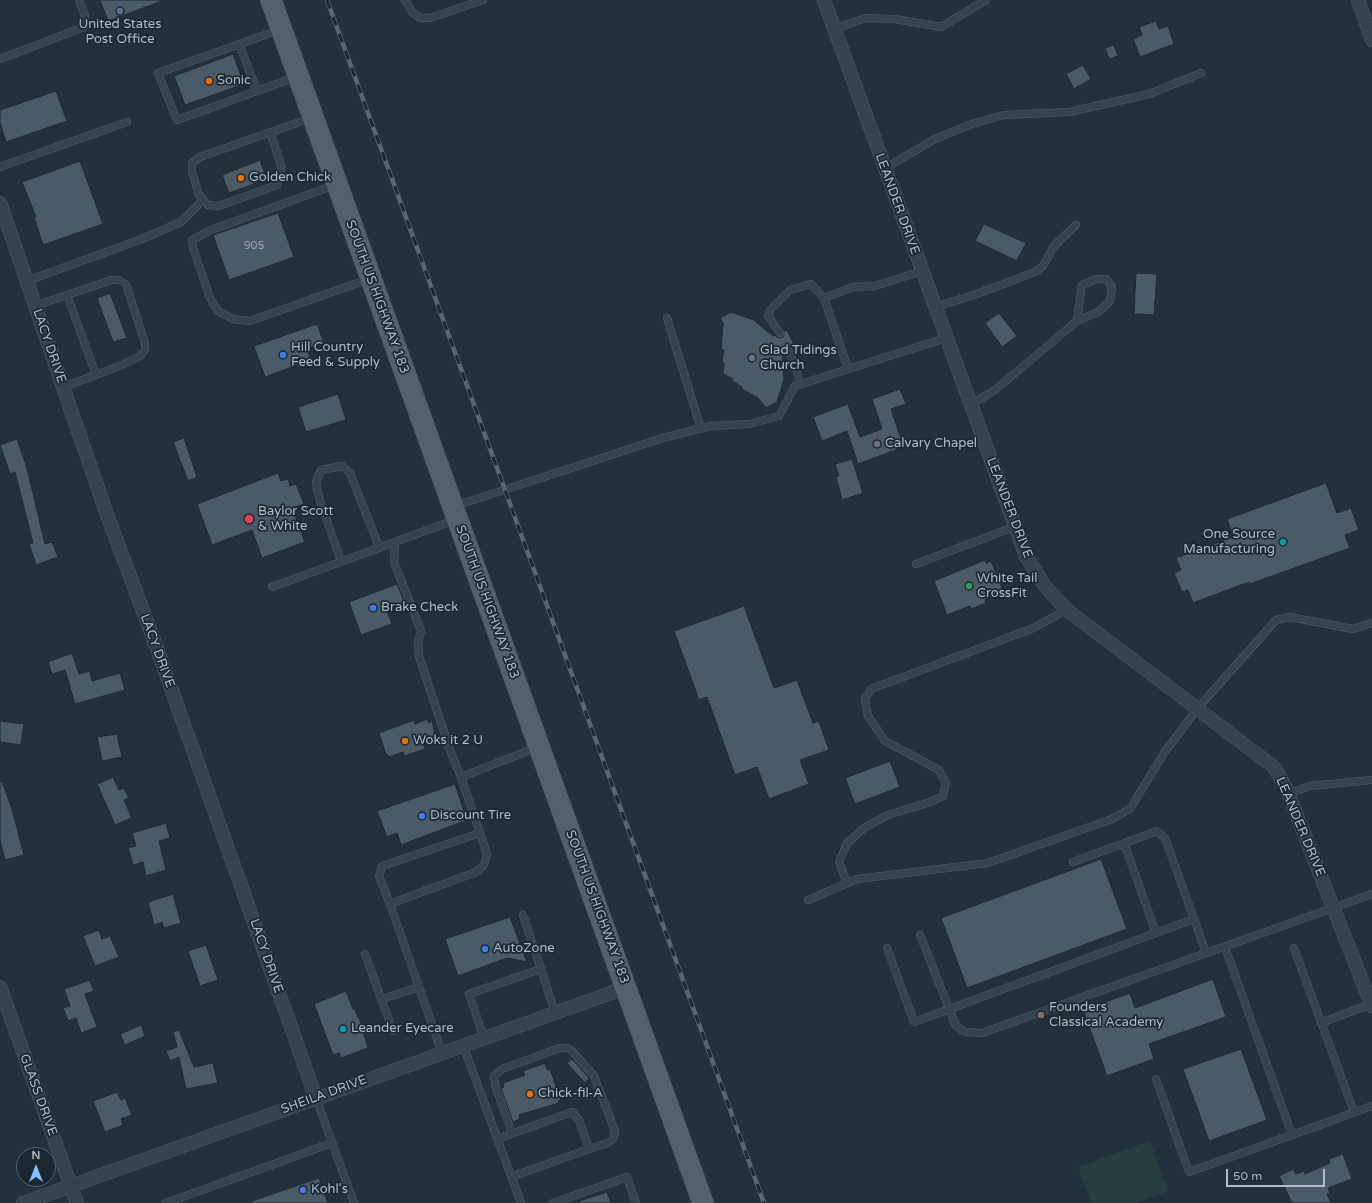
<!DOCTYPE html>
<html>
<head>
<meta charset="utf-8">
<style>
  body { margin:0 }
  #map { position:relative; width:1372px; height:1203px; overflow:hidden; background:#22313c; font-family:"Varela Round",sans-serif }
  canvas { display:block }
  .north { position:absolute; left:16px; top:1147px; width:40px; height:40px; box-sizing:border-box; background:#1b2731; border:1px solid #57636d; border-radius:50%; rotate:0deg; font-size:11px; font-weight:700; line-height:16px; text-align:center; color:#b1bdc8 }
  .north::after { content:''; display:block; margin:auto; width:14px; height:18px; background:#82c2fb; clip-path:polygon(50% 0,100% 100%,50% 72%,0 100%) }
  .scale { position:absolute; left:1226px; top:1169px; width:99px; height:18px; box-sizing:border-box; border:2px solid #b1bdc8; border-top:0; padding-left:5px; font-size:12px; line-height:14px; white-space:nowrap; color:#b1bdc8; -webkit-text-stroke:3px #1b2731; paint-order:stroke }
</style>
</head>
<body>
<div id="map">
<canvas width="1372" height="1203"></canvas>
<div class="north">N</div>
<div class="scale">50 m</div>
</div>
<script>
const c = document.querySelector('canvas').getContext('2d');
c.lineJoin = 'round';
function fill(path, color) { c.fillStyle = color; c.fill(path, 'evenodd'); }
const toPath = rows => new Path2D(rows.map(r => 'M' + r).join(''));
function trace(path, color, width, dash) { c.strokeStyle = color; c.lineWidth = width; c.lineCap = dash ? 'butt' : 'round'; c.setLineDash(dash || []); c.stroke(path); }
function write(font, color, halo, rows, align = 'center') {
  c.font = font + ' "Varela Round",sans-serif'; c.lineWidth = 3.5; c.setLineDash([]); c.textBaseline = 'middle'; c.strokeStyle = halo; c.fillStyle = color; for (const [text, x, y, turn = 0] of rows) {
    c.save(); c.translate(x, y); c.rotate((+turn || 0) * Math.PI / 180); c.textAlign = isNaN(turn) ? turn : align; if (halo) c.strokeText(text, 0, 0); c.fillText(text, 0, 0); c.restore();
  }
}
fill(toPath([
  [1150,1141,1168,1191,1136,1203,1091,1203,1078,1167]
]), '#253f3e');
const building = toPath([
  [100,0,162,0,162,1,108,21,100,0],
  [1156,21,1159,29,1168,26,1174,44,1140,57,1133,39,1142,35,1139,27,1156,21],
  [1114,45,1118,56,1109,59,1105,48,1114,45],
  [233,54,244,84,185,105,174,76,233,54],
  [1083,65,1091,79,1074,89,1066,74,1083,65],
  [56,91,67,121,6,142,0,123,0,110,56,91],
  [260,160,267,179,229,193,222,175,260,160],
  [80,161,103,224,43,245,34,217,36,217,22,182,80,161],
  [278,213,294,257,229,280,213,235,278,213],
  [984,224,1026,243,1017,261,975,241,984,224],
  [1136,273,1157,274,1154,315,1134,314,1136,273],
  [110,293,127,338,113,342,97,298,110,293],
  [731,312,754,320,773,336,775,335,778,338,783,337,784,331,787,330,796,348,794,349,789,346,785,348,785,354,782,355,784,380,777,402,766,408,758,398,742,389,742,387,732,381,733,379,723,374,724,363,722,361,724,350,721,349,723,323,720,318,731,312],
  [999,313,1017,336,1002,347,985,323,999,313],
  [317,324,324,343,307,349,311,360,265,377,254,346,317,324],
  [900,389,906,404,891,409,904,447,858,464,847,431,822,441,813,417,848,404,860,437,882,429,872,399,900,389],
  [338,394,346,420,306,432,298,407,338,394],
  [184,438,197,477,188,481,173,442,184,438],
  [17,439,27,468,45,544,52,542,58,557,36,565,29,544,33,543,15,472,10,474,0,445,17,439],
  [852,459,863,493,842,500,836,477,839,476,835,464,852,459],
  [278,473,281,481,288,479,290,486,296,484,304,504,292,508,305,542,262,558,252,530,212,545,197,504,278,473],
  [1326,483,1337,513,1351,508,1359,530,1345,535,1350,548,1250,584,1249,582,1193,603,1188,590,1182,592,1174,573,1181,570,1176,558,1233,537,1227,519,1326,483],
  [985,560,986,563,991,561,1004,592,985,600,986,603,971,609,970,606,947,615,934,581,985,560],
  [397,584,405,604,387,611,392,624,361,635,349,602,397,584],
  [744,606,774,688,797,680,813,723,819,721,829,750,800,760,809,784,769,799,757,767,735,775,707,697,699,700,674,631,744,606],
  [72,653,79,674,90,671,92,681,120,673,125,690,75,704,65,670,52,674,48,662,72,653],
  [427,719,429,723,432,721,436,738,423,743,425,749,404,756,403,752,389,757,387,754,386,755,379,733,414,720,415,724,427,719],
  [0,721,24,724,21,745,0,742,0,721],
  [117,734,122,757,102,761,97,737,117,734],
  [890,761,900,787,855,804,845,778,890,761],
  [113,777,119,790,124,788,129,798,124,800,132,818,115,825,97,784,113,777],
  [0,782,2,782,12,809,24,855,5,860,0,840,0,782],
  [455,784,467,820,401,845,397,833,387,837,377,811,455,784],
  [166,823,170,838,159,841,166,870,146,876,143,862,133,865,128,848,136,846,132,833,166,823],
  [1101,859,1127,929,967,988,941,918,1101,859],
  [173,894,181,923,164,928,162,922,154,925,148,902,173,894],
  [510,917,527,962,507,958,458,976,445,939,510,917],
  [99,930,102,939,110,936,119,957,95,966,83,936,99,930],
  [206,945,218,980,200,986,188,951,206,945],
  [1213,979,1226,1017,1149,1044,1154,1059,1107,1076,1083,1010,1130,993,1135,1008,1213,979],
  [90,980,94,991,85,994,97,1027,81,1033,76,1018,68,1021,63,1008,70,1006,64,989,90,980],
  [346,991,353,1009,354,1009,360,1020,368,1048,341,1058,339,1053,333,1055,314,1004,346,991],
  [141,1025,145,1036,125,1045,120,1034,141,1025],
  [179,1030,194,1067,213,1063,218,1083,186,1089,179,1057,170,1061,166,1051,177,1047,173,1032,179,1030],
  [1241,1049,1267,1120,1209,1141,1183,1069,1241,1049],
  [572,1059,589,1078,585,1083,567,1063,572,1059],
  [545,1063,547,1070,550,1069,561,1100,558,1101,559,1103,519,1115,520,1119,513,1122,501,1088,504,1087,503,1083,525,1075,523,1071,545,1063],
  [117,1092,121,1100,125,1098,132,1115,121,1119,123,1125,105,1132,93,1101,117,1092],
  [1343,1154,1352,1179,1328,1188,1330,1193,1327,1194,1331,1203,1292,1203,1279,1176,1293,1169,1296,1174,1304,1171,1305,1174,1330,1163,1329,1159,1343,1154],
  [319,1178,328,1203,252,1203,252,1201,319,1178],
  [607,1192,611,1203,579,1203,579,1201,607,1192]
]);
fill(building, '#4a5a67');
trace(building, '#1d2933', 1);
const service = toPath([
  [405,0,412,12,420,18,430,18,483,0],
  [835,29,865,18,895,19,941,27,986,0],
  [279,30,158,73,177,120,296,77],
  [239,44,257,91],
  [0,59,84,27,85,16,79,0],
  [270,132,281,165,281,176,277,185,219,206,208,205,199,195,192,172,192,163,200,157,311,118],
  [0,167,127,122],
  [884,169,935,139,972,124,1004,115,1069,112,1149,94,1201,73],
  [335,185,211,230,192,240,193,248,210,298,218,311,233,319,250,321,369,279],
  [27,281,142,239,181,222,203,200],
  [67,295,96,375],
  [824,298,848,369],
  [35,306,111,280,118,280,126,284,145,343,145,350,140,356,117,367,63,387],
  [935,307,977,294,1035,272,1043,266,1054,246,1076,225],
  [667,318,701,429],
  [780,333,768,316,770,310,790,290,811,284,824,298,853,287,875,286,922,271],
  [789,351,801,384],
  [970,405,995,390,1077,321,1098,312,1110,301,1112,287,1106,279,1096,279,1082,285,1077,321],
  [455,506,663,438,710,426,749,424,779,416,795,386,946,338],
  [455,520,395,542,394,562,421,631,418,642,419,656,450,750,461,777],
  [341,561,319,498,316,482,321,470,342,466,350,473,379,547],
  [916,564,1014,527],
  [272,587,395,542],
  [1288,794,1310,786,1372,780],
  [1124,843,1156,933],
  [847,883,839,862,847,843,864,828,888,815,930,802,943,796,946,783,939,770,885,741,868,716,865,699,871,689,1031,629,1067,610],
  [808,900,857,879,988,863,1112,819,1130,809,1164,753,1198,708,1276,620,1290,617,1353,629,1372,623],
  [390,904,379,876,382,866,480,833],
  [1194,919,1206,953],
  [920,935,956,1026,965,1032,982,1033,1372,894],
  [887,948,914,1022,1194,919,1165,838,1157,831,1073,862],
  [1294,948,1354,1112],
  [365,954,393,1031],
  [541,969,555,1013],
  [382,999,419,987],
  [1321,1023,1371,1004],
  [484,1038,469,994,541,969,523,915],
  [463,1045,521,1203],
  [442,1053,390,904,476,872,484,865,487,854,461,777,538,747],
  [1156,1079,1189,1172,1292,1135,1225,947],
  [316,1098,354,1203],
  [512,1133,495,1085,494,1076,502,1069,560,1048,567,1048,572,1051,594,1076,615,1131,613,1139,608,1143,589,1149],
  [1292,1135,1372,1106],
  [497,1139,572,1112,579,1120,589,1149,511,1177],
  [166,1203,332,1143],
  [553,1203,627,1177,636,1203]
]);
const minor = toPath([
  [824,0,1026,556,1044,585,1067,610,1274,767,1286,788,1372,1006],
  [1358,0,1372,40],
  [0,203,106,512,158,651,316,1098],
  [0,987,77,1203],
  [23,1203,625,988]
]);
const primary = toPath([
  [271,0,703,1203]
]);
trace(service, '#54606a', 8);
trace(minor, '#54606a', 14);
trace(primary, '#424e58', 22);
trace(service, '#36424c', 7);
trace(minor, '#36424c', 13);
trace(primary, '#53616c', 21);
const rail = toPath([
  [327,0,764,1203]
]);
trace(rail, '#576774', 4.5);
trace(rail, '#1b2731', 3, [9]);
for (const [x, y, r, color] of [
  [120,11,4,"#5c6f8a"],
  [209,81,4,"#e8710a"],
  [241,178,4,"#e8710a"],
  [283,355,4,"#3f7fe0"],
  [752,358,4,"#6b7280"],
  [877,444,4,"#6b7280"],
  [249,519,5,"#e0444e"],
  [1283,542,4,"#0f9aa8"],
  [969,586,4,"#2e9e5b"],
  [373,608,4,"#3f7fe0"],
  [405,741,4,"#e8710a"],
  [422,816,4,"#3f7fe0"],
  [485,949,4,"#3f7fe0"],
  [1041,1015,4,"#8d6e63"],
  [343,1029,4,"#0f9aa8"],
  [530,1094,4,"#e8710a"],
  [303,1190,4,"#3f7fe0"]
]) { const dot = new Path2D(); dot.arc(x, y, r, 0, 2 * Math.PI); c.fillStyle = color; c.fill(dot); trace(dot, '#1b2731', 1.5); }
write('11px', '#97a4b0', null, [
  ["905",254,246]
]);
write('13px', '#b1bdc8', '#1b2731', [
  ["United States",120,25,"center"],
  ["Post Office",120,40,"center"],
  ["Sonic",217,81],
  ["Golden Chick",249,178],
  ["Hill Country",291,348],
  ["Feed & Supply",291,363],
  ["Glad Tidings",760,351],
  ["Church",760,366],
  ["Calvary Chapel",885,444],
  ["Baylor Scott",258,512],
  ["& White",258,527],
  ["One Source",1275,535,"right"],
  ["Manufacturing",1275,550,"right"],
  ["White Tail",977,579],
  ["CrossFit",977,594],
  ["Brake Check",381,608],
  ["Woks it 2 U",413,741],
  ["Discount Tire",430,816],
  ["AutoZone",493,949],
  ["Founders",1049,1008],
  ["Classical Academy",1049,1023],
  ["Leander Eyecare",351,1029],
  ["Chick-fil-A",538,1094],
  ["Kohl's",311,1190]
], 'left');
write('13px', '#b1bdc8', '#1b2731', [
  ["LEANDER DRIVE",897,204,70],
  ["SOUTH US HIGHWAY 183",377,297,70],
  ["LACY DRIVE",49,346,71],
  ["LEANDER DRIVE",1009,508,69],
  ["SOUTH US HIGHWAY 183",487,602,70],
  ["LACY DRIVE",157,651,70],
  ["LEANDER DRIVE",1300,827,67],
  ["SOUTH US HIGHWAY 183",597,907,70],
  ["LACY DRIVE",266,956,71],
  ["GLASS DRIVE",38,1095,70],
  ["SHEILA DRIVE",324,1095,-20]
]);
</script>
</body>
</html>
